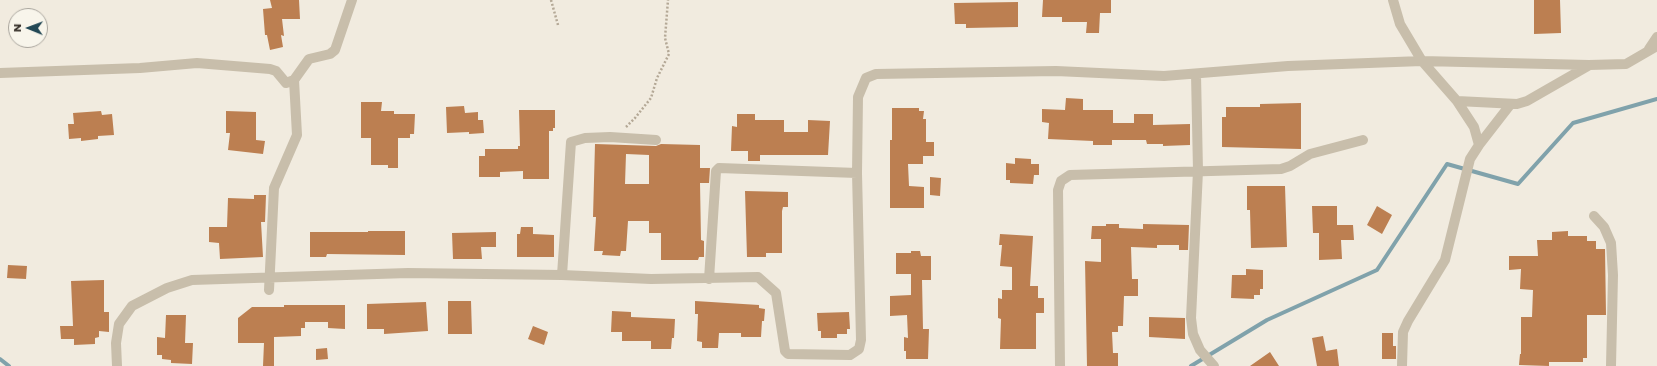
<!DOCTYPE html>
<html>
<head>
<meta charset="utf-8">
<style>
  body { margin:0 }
  #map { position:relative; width:1657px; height:366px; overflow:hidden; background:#f1ebdf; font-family:Poppins,sans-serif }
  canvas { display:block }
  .north { position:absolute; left:8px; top:8px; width:40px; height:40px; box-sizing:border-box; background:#f8f5eb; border:1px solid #aaa69e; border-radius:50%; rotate:271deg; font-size:11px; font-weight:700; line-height:16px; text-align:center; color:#36302a }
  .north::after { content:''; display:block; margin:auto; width:14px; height:18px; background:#234855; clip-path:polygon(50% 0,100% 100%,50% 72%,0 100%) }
</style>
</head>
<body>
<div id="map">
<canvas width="1657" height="366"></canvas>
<div class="north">N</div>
</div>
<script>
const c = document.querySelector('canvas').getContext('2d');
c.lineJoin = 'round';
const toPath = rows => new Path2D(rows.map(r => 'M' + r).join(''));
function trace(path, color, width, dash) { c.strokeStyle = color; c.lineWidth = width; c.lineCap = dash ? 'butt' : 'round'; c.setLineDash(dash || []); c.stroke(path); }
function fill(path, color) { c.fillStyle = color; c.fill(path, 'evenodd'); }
trace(toPath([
  [0,359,9,366],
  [1191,366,1267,320,1377,270,1447,164,1518,184,1573,123,1657,99]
]), '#80a2ab', 4);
fill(toPath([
  [270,0,299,0,300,19,282,19,284,36,281,35,283,47,270,50,267,35,265,35,263,9,272,8],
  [1043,0,1111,0,1111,13,1100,13,1099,33,1086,33,1087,22,1062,22,1062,17,1042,17],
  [1534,0,1560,0,1561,33,1534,34],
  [1018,2,1018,27,966,28,966,24,955,24,954,3],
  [1066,98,1083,99,1083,110,1113,110,1113,123,1134,123,1134,114,1153,114,1153,125,1190,124,1190,145,1163,146,1163,144,1147,144,1146,140,1112,140,1112,145,1093,145,1093,141,1048,139,1049,123,1042,122,1042,109,1065,110],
  [361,102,382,102,381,111,394,111,394,114,415,114,414,134,410,134,410,138,398,138,398,168,388,168,388,165,371,165,371,138,361,138],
  [1301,103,1301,149,1222,147,1222,117,1226,117,1226,107,1260,107,1260,104],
  [464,106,465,113,478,112,478,120,483,120,484,133,469,134,469,132,447,133,446,107],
  [892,108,919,108,919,111,924,111,923,119,926,119,926,142,934,142,934,156,923,156,923,164,908,164,909,186,924,187,924,208,890,208,890,140,892,140],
  [519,110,555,110,555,128,553,128,553,131,549,131,549,179,523,179,523,171,500,172,500,177,479,177,479,156,485,156,485,149,518,149,518,146,520,146],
  [101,111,102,115,112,114,114,135,98,136,98,139,81,141,81,138,69,139,68,124,74,124,73,113],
  [226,111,256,112,256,140,265,141,263,154,228,150,230,133,226,133],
  [737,114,755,114,755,120,784,120,784,132,808,132,808,120,830,121,828,155,760,155,760,161,748,161,748,151,731,151,732,126,737,127],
  [595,144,656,146,661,144,700,145,700,168,710,168,709,183,700,183,701,240,704,241,704,257,699,257,698,260,661,260,661,233,649,233,649,221,628,221,626,251,621,251,620,256,602,255,603,251,594,251,596,217,593,217],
  [626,154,649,155,649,184,625,184],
  [1015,158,1031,159,1031,164,1039,164,1039,175,1034,175,1033,184,1010,183,1010,180,1006,180,1006,163,1015,164],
  [930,177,941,178,940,196,930,195],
  [1247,186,1285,186,1287,247,1251,248,1250,210,1247,210],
  [745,191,788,192,788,207,783,207,782,211,782,253,766,253,766,257,747,257],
  [254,195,266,195,265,222,261,222,263,257,220,259,219,243,209,242,209,227,227,227,228,198,254,199],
  [1312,206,1337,206,1337,225,1353,225,1354,240,1341,240,1342,259,1319,260,1319,233,1313,233],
  [1377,206,1392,215,1382,234,1367,225],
  [1106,224,1119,224,1119,228,1143,229,1143,224,1189,225,1188,250,1179,250,1179,245,1157,245,1157,248,1131,247,1132,279,1138,279,1138,296,1124,296,1123,326,1118,326,1118,332,1112,332,1113,353,1118,353,1118,366,1087,366,1085,261,1101,262,1101,239,1091,239,1092,226,1106,226],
  [521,227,533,227,533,234,554,235,554,257,517,257,517,234,520,234],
  [368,231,405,231,405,255,327,254,326,257,310,257,310,232,368,232],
  [1568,231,1568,236,1587,236,1587,241,1596,241,1596,249,1605,249,1606,315,1587,315,1587,358,1583,358,1583,362,1549,362,1549,366,1519,365,1520,354,1521,354,1521,317,1532,317,1533,290,1520,289,1521,269,1509,270,1509,256,1538,256,1537,240,1552,240,1552,232],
  [496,232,496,247,481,247,482,259,453,259,452,233],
  [1000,234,1033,236,1030,286,1038,286,1038,298,1044,298,1044,313,1036,313,1036,349,1000,349,1001,319,998,318,998,298,1002,299,1002,290,1012,290,1012,267,1000,266,1002,245,999,245],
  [911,251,920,251,921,256,931,256,931,280,922,280,923,329,929,329,928,359,906,359,906,351,904,351,904,337,908,338,907,315,890,316,890,296,911,295,911,274,896,274,896,253,911,253],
  [8,265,27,266,26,279,7,278],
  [1246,269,1263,270,1263,289,1260,289,1260,295,1254,295,1254,299,1231,298,1232,275,1246,275],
  [104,280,104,312,109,312,109,332,99,331,99,337,95,338,95,344,74,345,74,339,61,339,60,326,73,326,71,281],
  [448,301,471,301,472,334,448,334],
  [695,301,759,305,759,308,765,309,764,321,762,321,761,337,741,337,741,333,719,333,718,348,702,348,702,342,697,341,698,314,695,314],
  [426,302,428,331,384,334,384,329,367,329,367,304],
  [284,305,345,305,345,329,328,328,328,322,305,322,305,328,301,328,301,336,274,337,274,366,263,366,264,343,238,343,238,318,252,307,284,307],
  [612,311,631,312,631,317,675,319,674,338,672,338,671,349,651,349,651,341,622,341,622,332,611,332],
  [849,312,850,329,847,329,847,334,837,334,837,338,821,338,821,331,818,331,817,313],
  [166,315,186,315,185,343,193,343,192,364,171,363,171,360,162,359,162,355,157,355,157,337,165,338],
  [1149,317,1185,318,1185,339,1149,337],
  [533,326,548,332,544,345,528,339],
  [1382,333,1393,333,1393,346,1396,346,1396,359,1382,359],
  [1323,336,1326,351,1337,349,1339,366,1317,366,1312,338],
  [327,348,328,359,316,360,316,349],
  [1270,352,1279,366,1250,366]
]), '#bc7f51');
trace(toPath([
  [551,0,558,25],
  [626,127,635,118,651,98,657,78,669,54,665,38,668,0]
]), '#b4a896', 2.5, [2, 2]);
trace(toPath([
  [1393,0,1400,24,1422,61,1457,101,1474,127,1479,145],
  [1649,49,1657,37],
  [0,73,140,68,197,63,270,69,276,71,286,83,294,80,297,135,274,188,269,290],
  [1196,74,1198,171,1191,318,1193,334,1200,350,1214,366],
  [294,80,309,59,330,54,335,50,352,0],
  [1457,101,1517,104,1527,101,1588,66],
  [1594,216,1604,227,1611,243,1613,275,1611,366],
  [562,275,571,142,585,138,610,137,656,140],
  [709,279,716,171,719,168,857,173],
  [117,366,116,343,119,324,132,306,167,288,192,280,408,273,562,275,651,279,758,277,776,293,785,351,788,354,850,355,859,349,861,340,857,173,858,97,866,78,876,74,1056,71,1164,76,1288,66,1422,61,1589,65,1626,64,1657,46],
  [1060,366,1058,190,1061,181,1070,175,1281,169,1290,166,1310,154,1363,140],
  [1402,366,1403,332,1408,321,1445,260,1470,159,1479,145,1510,105]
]), '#c8beab', 10);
</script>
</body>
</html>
